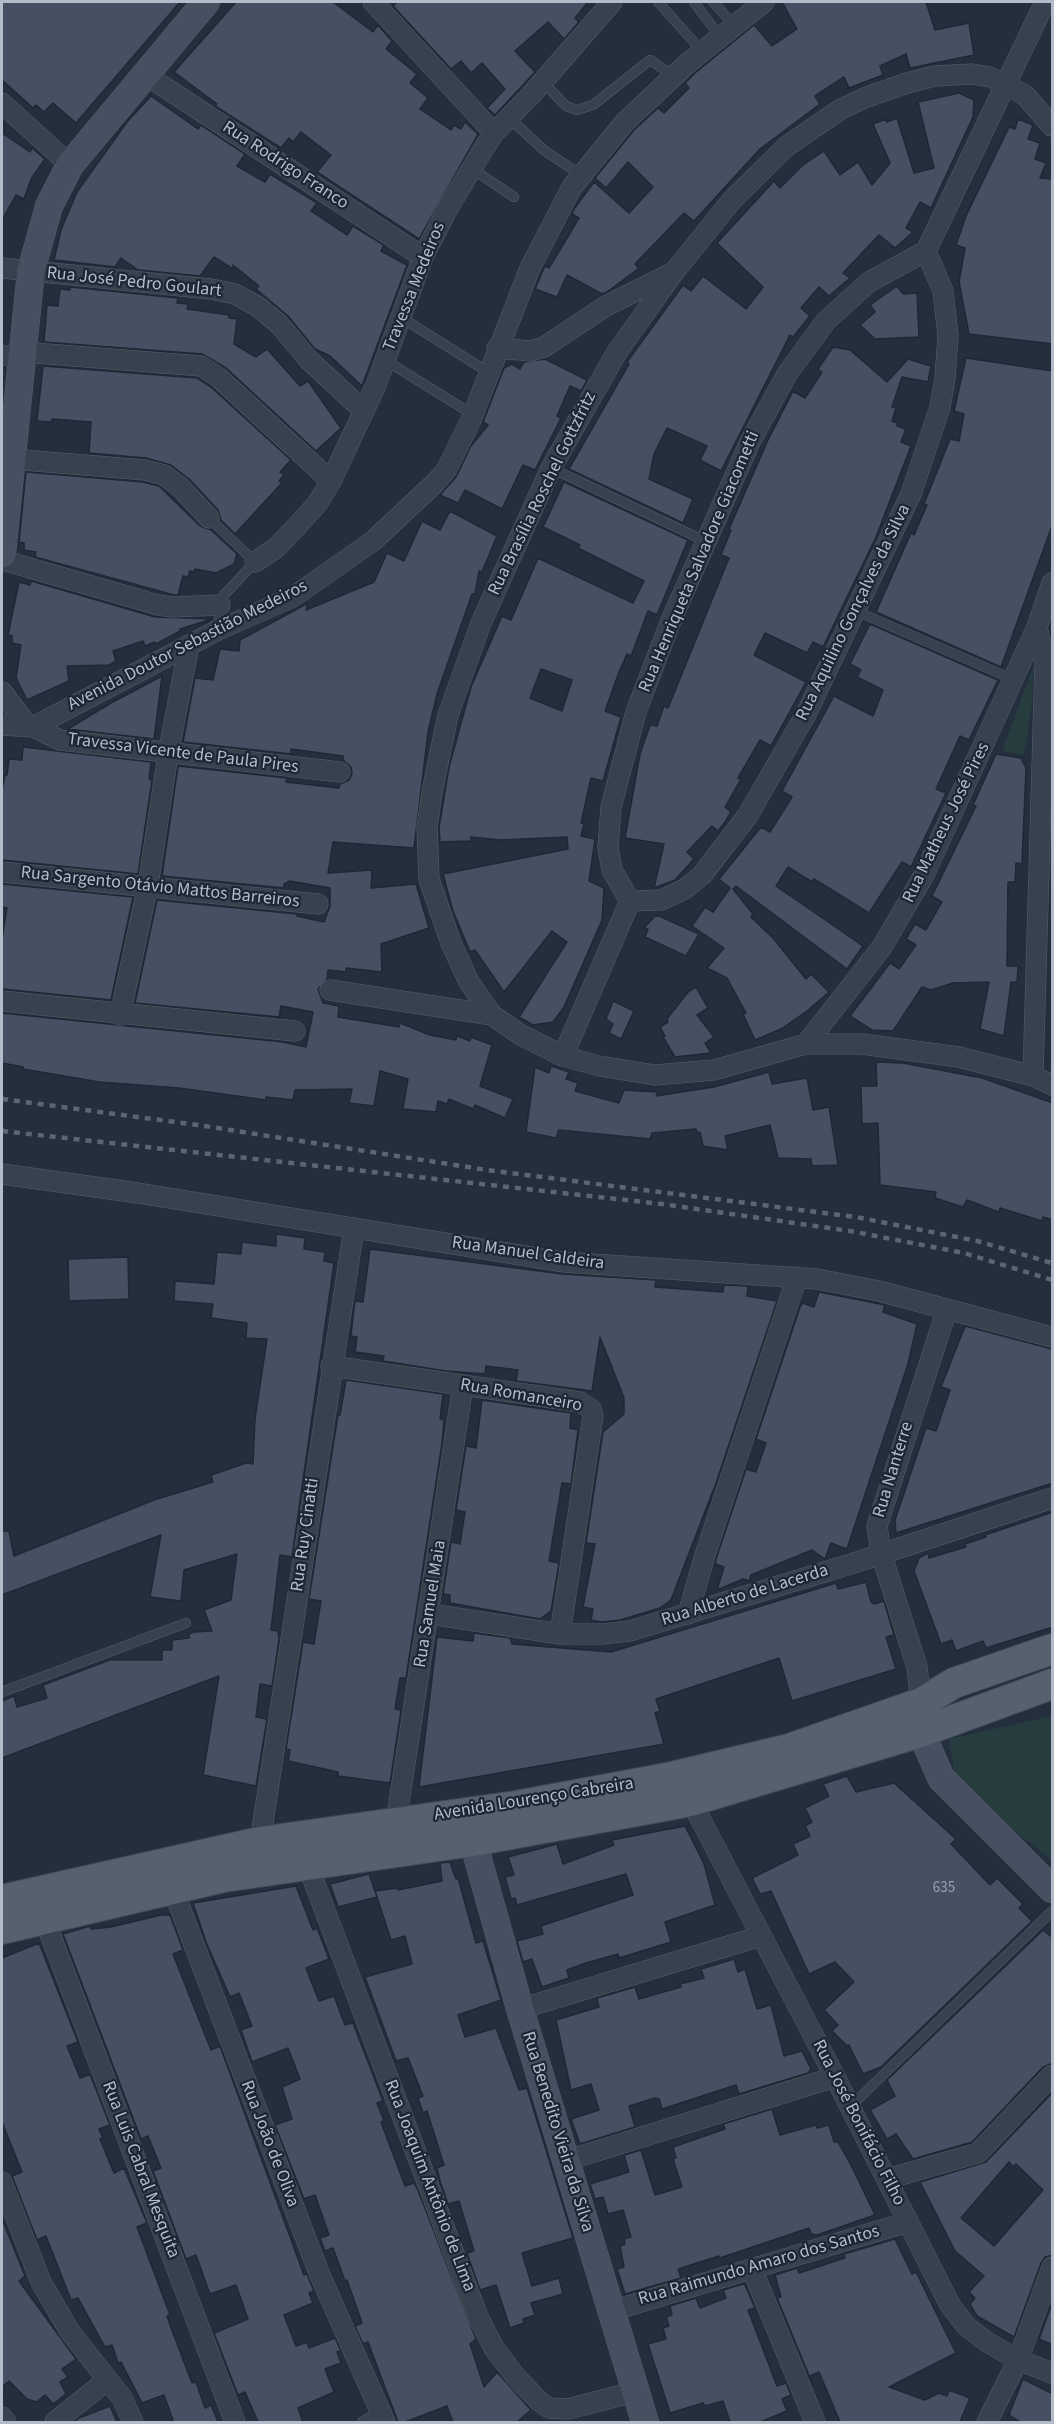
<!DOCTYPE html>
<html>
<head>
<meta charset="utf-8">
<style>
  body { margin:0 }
  #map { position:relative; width:1054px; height:2424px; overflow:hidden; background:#242f3e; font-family:"Source Sans 3",sans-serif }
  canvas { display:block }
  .frame { position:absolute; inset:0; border:3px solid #b4bcc9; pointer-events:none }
</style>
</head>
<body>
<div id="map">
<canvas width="1054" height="2424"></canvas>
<div class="frame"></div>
</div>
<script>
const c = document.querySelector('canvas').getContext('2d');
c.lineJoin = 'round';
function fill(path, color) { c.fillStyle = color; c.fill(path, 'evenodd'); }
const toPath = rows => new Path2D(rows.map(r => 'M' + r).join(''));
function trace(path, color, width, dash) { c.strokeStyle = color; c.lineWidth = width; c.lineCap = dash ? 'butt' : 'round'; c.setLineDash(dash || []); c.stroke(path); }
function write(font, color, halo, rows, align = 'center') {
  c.font = font + ' "Source Sans 3",sans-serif'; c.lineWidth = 4.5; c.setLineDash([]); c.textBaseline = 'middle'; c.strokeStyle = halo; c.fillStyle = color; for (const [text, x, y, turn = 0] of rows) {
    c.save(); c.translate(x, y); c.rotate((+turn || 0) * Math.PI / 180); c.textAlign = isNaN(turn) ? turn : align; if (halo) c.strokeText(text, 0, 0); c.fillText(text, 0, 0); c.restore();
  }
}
fill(toPath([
  [1034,665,1032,705,1024,755,1002,751],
  [1052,1716,1052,1860,1002,1821,954,1771,949,1739]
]), '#263c3f');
const building = toPath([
  [2,2,180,2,76,123,53,103,44,112,36,105,33,108,2,80,2,2],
  [236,2,333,2,373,32,378,25,392,41,386,49,417,74,410,83,428,98,420,109,451,130,454,125,461,129,465,122,478,134,419,239,317,172,331,155,301,132,293,142,289,138,281,148,215,106,217,104,174,72,236,2],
  [397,2,588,2,575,18,579,22,564,39,548,22,515,51,535,72,495,115,487,108,505,89,482,63,471,73,461,61,451,69,393,6,397,2],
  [782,2,926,2,935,30,969,23,974,55,910,68,906,54,880,66,883,75,849,88,844,77,815,96,820,104,760,149,694,221,684,213,635,264,639,268,607,292,602,294,567,275,557,297,535,289,545,266,549,268,579,218,572,214,574,209,594,182,629,213,653,187,628,162,606,188,595,178,634,130,658,108,664,113,689,88,685,83,695,73,754,25,772,46,797,29,782,2],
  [959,93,974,100,973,117,931,208,920,202,906,228,913,232,895,248,879,235,843,273,850,278,829,296,819,287,801,308,810,316,793,337,790,335,721,471,700,460,707,446,667,428,654,454,649,479,693,499,683,523,569,469,629,364,627,362,683,285,691,291,703,276,746,309,763,287,717,243,774,181,780,188,803,165,824,151,840,175,858,162,872,185,890,163,873,124,886,119,887,122,897,118,914,173,934,168,918,102,959,93],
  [151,96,198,129,201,125,245,154,237,166,265,182,270,174,317,203,311,211,347,235,353,226,384,245,381,251,407,265,362,386,330,356,315,349,288,316,256,289,259,286,233,265,233,269,214,257,200,276,138,270,121,258,115,267,54,260,61,230,77,192,127,122,151,96],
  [1018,119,1033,125,1028,139,1040,143,1035,159,1046,163,1040,178,1053,179,1053,344,969,334,959,282,965,248,956,245,966,216,1009,127,1015,129,1018,119],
  [2,133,30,152,32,148,45,159,31,179,24,199,16,195,2,220,2,133],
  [897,286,903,294,917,293,919,337,875,339,860,325,875,312,870,305,897,286],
  [70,287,178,298,177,303,188,304,187,309,229,315,229,318,237,319,234,344,256,357,267,349,300,386,308,381,341,428,316,451,226,368,202,354,44,342,47,305,58,306,60,289,70,290,70,287],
  [833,347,850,350,887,382,908,359,931,366,928,382,902,377,892,407,896,408,892,421,897,423,897,426,906,429,901,442,911,446,876,537,823,647,813,642,807,653,765,633,754,655,806,682,771,746,760,740,738,778,741,779,725,807,731,812,725,822,718,831,712,826,687,852,694,859,675,880,654,888,664,844,625,838,640,754,650,725,657,726,664,706,668,708,729,558,721,555,731,530,729,529,768,440,793,391,805,398,822,372,818,369,833,347],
  [966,358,1053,371,1053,523,1001,667,876,612,911,533,914,535,927,505,924,504,950,439,959,441,964,414,954,411,966,358],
  [545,359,587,380,581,391,570,386,557,416,561,418,535,470,523,465,502,509,465,490,458,503,440,495,456,477,471,446,488,425,483,422,504,368,512,364,520,369,524,362,545,359],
  [43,366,197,378,211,387,291,460,280,472,284,475,279,481,282,483,235,534,221,520,218,510,189,479,171,465,146,458,89,453,91,422,52,419,52,422,37,421,43,366],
  [26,472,143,482,159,486,200,526,211,530,237,554,234,564,216,573,195,569,194,572,190,571,188,577,183,576,178,595,174,595,35,557,36,552,24,550,24,543,19,542,26,472],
  [564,482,688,540,657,615,648,611,631,656,627,654,619,672,605,711,621,717,603,781,591,778,581,823,584,824,581,836,595,839,589,881,604,888,602,920,564,1007,553,1022,533,1025,519,1017,567,942,552,931,504,992,475,950,470,952,453,911,443,874,568,849,567,837,501,840,471,837,471,841,440,842,439,828,449,767,471,687,502,616,511,620,538,558,633,603,644,581,578,548,580,545,543,527,564,482],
  [541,669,572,680,562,711,530,698,541,669],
  [450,511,497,536,482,572,479,571,475,594,472,594,437,694,428,732,414,848,333,842,328,873,372,870,371,888,416,884,429,928,381,944,382,972,346,968,346,972,328,970,327,979,318,989,323,1003,339,1006,338,1017,399,1027,400,1023,430,1035,456,1040,457,1036,470,1041,471,1037,492,1045,480,1086,513,1099,505,1118,475,1105,473,1109,449,1099,447,1104,438,1101,436,1112,403,1109,408,1079,380,1071,374,1106,349,1103,352,1089,295,1090,293,1100,266,1097,266,1100,179,1088,99,1082,23,1069,23,1067,2,1063,2,1013,283,1042,306,1047,313,1012,281,1006,279,1017,135,1003,157,900,297,914,297,916,324,922,330,906,330,888,290,881,284,884,284,888,162,876,178,766,287,778,286,782,339,788,340,784,349,780,352,774,351,767,343,760,343,756,291,749,291,754,183,742,195,678,213,680,220,649,239,651,240,640,308,603,306,610,374,582,387,553,404,561,422,521,440,530,450,511],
  [31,581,155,617,212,619,180,629,180,631,156,644,155,642,145,646,143,641,113,651,116,661,109,665,67,666,69,681,27,700,16,678,21,645,12,643,12,636,8,635,19,582,30,585,31,581],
  [870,624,998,680,969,740,960,736,936,789,946,793,911,867,902,862,869,913,814,879,812,882,788,867,776,886,863,946,847,969,736,886,733,889,753,914,751,917,773,938,806,979,811,974,829,992,807,1011,781,1029,755,1040,743,1014,746,1013,727,978,707,968,724,948,692,926,705,907,713,912,730,888,719,879,761,827,770,832,792,797,782,791,834,696,873,716,883,690,857,677,861,670,850,664,870,624],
  [162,676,154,739,68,729,111,703,162,676],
  [23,747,151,762,149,779,152,780,138,874,2,860,2,790,5,775,7,775,9,759,22,760,23,747],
  [996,754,1021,758,1026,768,1022,864,1016,863,1015,882,1008,882,1007,966,1018,966,1017,982,1011,982,1004,1036,980,1029,989,982,953,983,931,990,922,987,893,1031,872,1030,850,1016,890,963,899,969,916,945,906,939,915,924,926,930,942,902,932,896,976,806,973,805,996,754],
  [2,884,133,897,111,1000,2,989,2,939,7,908,2,907,2,884],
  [655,916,659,916,699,934,686,956,645,937,648,929,644,928,655,916],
  [696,987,708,1008,697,1015,714,1037,705,1043,711,1053,675,1057,663,1037,665,1036,660,1027,668,1022,667,1019,688,992,696,987],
  [613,1001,634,1011,621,1039,609,1033,613,1024,606,1019,613,1001],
  [876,1062,903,1063,982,1078,1053,1103,1053,1220,1043,1217,1042,1221,1000,1208,999,1212,967,1200,963,1207,935,1198,936,1192,880,1185,878,1123,862,1124,861,1086,877,1086,876,1062],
  [551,1066,569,1072,566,1079,578,1083,575,1091,619,1103,624,1090,658,1092,656,1096,714,1087,769,1072,772,1084,807,1078,813,1110,829,1107,838,1165,812,1166,811,1159,778,1158,770,1125,725,1136,728,1150,703,1146,700,1132,697,1133,696,1129,652,1133,650,1139,559,1130,556,1138,526,1132,535,1067,549,1073,551,1066],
  [276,1234,305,1238,304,1249,325,1252,324,1261,334,1263,292,1557,280,1555,271,1630,278,1631,279,1639,272,1686,260,1684,256,1717,267,1719,256,1786,203,1775,219,1676,2,1758,2,1701,14,1696,17,1707,47,1698,43,1685,110,1660,162,1660,162,1650,172,1650,172,1640,189,1638,189,1634,194,1632,212,1631,204,1610,231,1600,237,1554,184,1570,181,1601,150,1597,161,1535,2,1595,2,1531,9,1531,14,1556,154,1500,213,1482,211,1475,246,1463,253,1464,255,1419,267,1339,246,1338,247,1323,211,1318,213,1304,174,1301,175,1281,214,1284,217,1252,241,1254,242,1242,276,1246,276,1234],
  [370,1249,562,1274,656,1280,655,1287,723,1292,724,1285,748,1286,747,1296,777,1301,716,1483,671,1600,660,1608,620,1620,601,1622,591,1620,593,1609,583,1607,595,1544,586,1543,603,1432,624,1414,624,1398,600,1337,592,1391,516,1381,518,1370,486,1366,485,1374,446,1371,383,1361,384,1356,355,1352,357,1337,351,1336,353,1317,355,1301,363,1302,370,1249],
  [128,1257,129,1299,69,1301,68,1259,128,1257],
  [819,1292,885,1305,883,1312,917,1324,908,1364,847,1549,831,1543,825,1559,812,1550,751,1575,749,1581,743,1579,717,1590,724,1567,715,1564,716,1559,746,1469,756,1472,766,1443,756,1439,800,1307,803,1303,814,1307,819,1292],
  [965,1326,1052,1349,1053,1483,896,1533,895,1520,926,1428,936,1431,950,1390,941,1387,965,1326],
  [346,1380,443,1394,440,1419,444,1420,442,1443,406,1678,400,1678,395,1709,401,1710,390,1783,338,1776,338,1772,288,1761,290,1750,286,1749,303,1642,314,1644,321,1601,309,1599,338,1415,340,1415,346,1380],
  [482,1400,571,1413,570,1428,578,1430,571,1484,562,1483,549,1561,559,1563,551,1611,540,1619,450,1603,450,1595,443,1594,451,1542,460,1544,465,1512,456,1510,466,1446,476,1448,482,1400],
  [1053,1512,1053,1627,986,1648,983,1641,956,1651,952,1640,941,1644,914,1571,919,1558,928,1553,929,1558,966,1547,965,1544,986,1537,985,1535,1053,1512],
  [866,1582,871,1602,874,1604,884,1601,894,1635,886,1637,896,1669,792,1701,779,1658,656,1699,660,1711,655,1713,664,1744,419,1787,437,1637,473,1641,474,1633,510,1638,512,1644,611,1652,836,1583,838,1589,866,1582],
  [847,1776,856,1792,894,1783,956,1839,951,1844,990,1885,997,1878,1023,1904,1019,1908,1032,1921,881,2067,863,2074,849,2045,847,2046,832,2031,838,2025,824,2010,854,1982,835,1962,809,1974,771,1891,760,1894,752,1878,798,1855,793,1844,810,1836,805,1826,812,1822,805,1808,829,1796,823,1784,847,1776],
  [685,1826,704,1864,715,1905,665,1922,671,1942,619,1958,618,1954,586,1963,567,1970,569,1978,542,1987,532,1959,523,1962,517,1941,543,1934,541,1926,633,1895,626,1874,517,1905,515,1898,511,1899,505,1877,514,1875,508,1857,557,1844,563,1864,614,1845,612,1840,685,1826],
  [450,1862,456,1879,458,1878,476,1943,483,1941,501,2000,458,2015,465,2037,496,2028,519,2090,527,2088,573,2238,522,2253,532,2286,559,2278,563,2294,531,2303,535,2315,523,2319,524,2323,510,2328,496,2285,480,2290,467,2253,474,2251,459,2201,448,2204,440,2181,437,2168,444,2165,427,2111,423,2113,418,2098,423,2096,408,2058,396,2061,365,1977,412,1964,405,1936,391,1940,375,1891,398,1888,398,1890,442,1881,440,1863,450,1862],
  [369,1874,377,1897,338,1907,330,1884,369,1874],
  [296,1886,313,1930,317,1928,329,1959,306,1968,319,2001,334,1996,345,2025,353,2023,383,2101,377,2103,384,2121,381,2122,405,2186,414,2183,417,2188,476,2339,470,2344,484,2387,497,2372,531,2410,517,2422,453,2422,447,2406,405,2422,398,2422,368,2342,363,2344,355,2326,362,2323,347,2280,345,2281,333,2248,325,2251,320,2238,329,2235,315,2195,304,2199,275,2125,292,2119,282,2087,300,2079,288,2048,252,2062,241,2030,252,2026,239,1993,230,1997,206,1942,193,1903,296,1886],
  [161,1915,170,1915,183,1950,173,1954,211,2050,220,2046,304,2275,307,2274,314,2291,309,2293,313,2303,284,2315,296,2346,307,2342,309,2348,335,2338,341,2351,337,2352,341,2363,325,2369,334,2392,298,2408,303,2422,258,2422,245,2392,238,2395,214,2333,248,2319,236,2285,210,2294,196,2255,186,2259,153,2171,161,2168,148,2136,141,2139,63,1934,90,1926,91,1929,111,1927,161,1915],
  [1043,1930,1053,1938,1053,2063,1043,2067,972,2142,913,2159,896,2134,887,2139,870,2110,895,2096,887,2080,1043,1930],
  [39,1943,78,2042,67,2046,80,2078,90,2074,110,2125,99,2129,103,2138,100,2139,114,2173,124,2168,147,2223,137,2227,170,2315,167,2316,173,2333,192,2383,196,2382,205,2408,211,2405,218,2422,170,2422,173,2420,164,2395,142,2403,121,2362,118,2363,112,2345,105,2347,78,2298,71,2300,46,2236,37,2240,12,2176,22,2172,2,2122,2,1958,39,1943],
  [734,1959,738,1972,745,1969,757,2009,771,2005,784,2056,802,2051,811,2069,808,2073,739,2094,736,2085,662,2109,659,2099,655,2098,629,2106,635,2127,580,2144,571,2119,599,2110,591,2084,571,2090,556,2020,599,2007,597,1998,635,1987,639,1999,681,1987,680,1984,704,1978,701,1969,734,1959],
  [1053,2092,1053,2255,1045,2257,1041,2263,1014,2337,977,2316,970,2304,975,2298,969,2292,984,2276,955,2251,920,2182,986,2162,1053,2092],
  [1009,2162,1013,2167,1016,2164,1043,2190,994,2246,961,2218,1009,2162],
  [772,2109,780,2135,816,2125,817,2128,829,2125,834,2142,838,2142,851,2165,875,2215,817,2235,811,2234,809,2228,720,2258,719,2256,678,2269,681,2278,625,2294,617,2269,624,2267,620,2246,625,2244,624,2239,631,2237,623,2210,608,2214,603,2197,595,2199,590,2184,629,2172,624,2155,641,2150,655,2195,682,2187,673,2159,676,2158,673,2147,725,2129,723,2124,772,2109],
  [2,2219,25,2276,19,2281,76,2359,62,2369,68,2377,60,2382,66,2394,53,2404,45,2395,36,2402,27,2399,9,2381,2,2387,2,2219],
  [895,2239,912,2274,916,2272,956,2353,889,2387,925,2400,939,2393,947,2396,949,2390,970,2398,960,2422,840,2422,819,2372,810,2376,813,2385,777,2298,781,2297,775,2275,797,2268,799,2273,845,2258,844,2254,895,2239],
  [743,2284,745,2285,755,2308,748,2310,777,2386,786,2383,791,2395,782,2399,787,2411,760,2422,730,2422,723,2401,705,2406,703,2403,670,2413,648,2344,666,2339,663,2328,669,2326,666,2317,672,2315,670,2306,696,2298,700,2308,726,2298,723,2290,743,2284],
  [1053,2301,1053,2345,1039,2339,1053,2301],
  [1023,2379,1053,2394,1053,2422,1020,2422,1009,2415,1023,2379],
  [110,2406,117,2422,74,2422,79,2418,110,2406]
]);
fill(building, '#455162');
trace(building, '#1f2835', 1.5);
const lane = toPath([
  [658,2,702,51],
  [694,2,720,37],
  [713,2,734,25],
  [543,82,566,106,577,110,593,105,650,60,674,76],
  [509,118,545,151,581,175],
  [471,168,514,197],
  [402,318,488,372],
  [385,360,472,414],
  [551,468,705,541],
  [209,518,255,562,224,595,220,605,218,629],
  [856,611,1012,679],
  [2,1692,186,1623],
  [850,2107,1052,1911],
  [362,2422,380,2411]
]);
const street = toPath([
  [373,2,494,133],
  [146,75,423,257],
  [2,103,70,165],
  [2,268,211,289,235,294,257,306,279,324,309,360,364,411],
  [497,348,531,351,544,347,606,306,672,273],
  [22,352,201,366,218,377,331,481],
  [2,355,21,358],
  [11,459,145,470,164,475,180,487,209,518],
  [2,560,158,605,173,607,220,605],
  [255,562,276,548,297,526,317,504,331,481,376,385,423,257,448,208,484,148,494,133,531,95,612,2],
  [2,692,28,726],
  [2,725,33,727,60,740,340,772],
  [33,727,218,630,293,597,373,541,436,482,447,469,471,420,530,268,572,187,625,122,688,63,764,2],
  [2,872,318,904],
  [630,901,661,900,685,889,702,875,748,815,806,714,911,494,940,407,945,378,948,336,943,291,926,251],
  [330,990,492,1015,521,1035,563,1056,599,1066,655,1075,714,1070,806,1044,862,1044,959,1057,1033,1076,1052,1085],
  [2,1001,295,1031],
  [120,1015,148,885,168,755,189,645],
  [492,1015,469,982,451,943,429,879,427,827,432,792,448,715,481,623,551,468,617,352,674,272,732,200,787,146,841,109,867,97,907,83,935,76,972,74,990,77,1025,95,1052,126],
  [806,1044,882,947,924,875,1037,627,1052,583],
  [563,1056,630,901,612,870,608,847,611,807,636,712,670,623,750,442,787,374,826,321,869,282,926,251,1045,2],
  [1033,1076,1045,662,1037,627],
  [2,1174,138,1193,563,1262,817,1279,879,1291,1052,1337],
  [331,1366,580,1402,591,1409,593,1416,560,1634],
  [430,1614,560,1634,602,1634,630,1631,854,1563,1052,1498],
  [688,1614,705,1555,797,1277],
  [921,1703,917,1667,881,1553,877,1526,947,1309],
  [691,1801,835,2077,950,2305,966,2326,987,2342,1018,2360,1052,2373],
  [396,1822,463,1385],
  [260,1842,354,1228],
  [307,1863,478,2317,494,2348,515,2376,539,2401,549,2408,568,2409,634,2392],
  [169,1879,319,2273,385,2422],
  [44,1918,235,2422],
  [520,2009,761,1936],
  [565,2161,835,2077],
  [887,2179,978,2153,1052,2075],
  [2,2182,41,2282,70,2332,122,2398,133,2422],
  [752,2269,815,2422],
  [611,2311,908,2222],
  [2,2417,6,2422],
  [55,2422,106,2381],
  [987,2422,1018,2360,1052,2267]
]);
const secondary = toPath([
  [2,554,31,271,49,206,70,165,206,2],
  [921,1710,921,1732,941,1778,1052,1889],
  [473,1841,520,2009,645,2422]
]);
const primary = toPath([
  [2,1900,260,1842,516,1806,667,1778,789,1749,921,1703,954,1683,1052,1649],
  [2,1929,224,1877,473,1841,691,1801,921,1732,1052,1684]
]);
trace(lane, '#565f6c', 10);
trace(street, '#565f6c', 21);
trace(secondary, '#565f6c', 28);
trace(primary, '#414a57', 32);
trace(lane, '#38414e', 9);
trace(street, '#38414e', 20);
trace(secondary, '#465061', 27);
trace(primary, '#56606e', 30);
trace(toPath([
  [2,1099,198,1125,487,1170,856,1217,977,1241,1052,1263],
  [2,1131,662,1204,850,1231,964,1253,1052,1280]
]), '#5a6575', 4.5, [6, 6]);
write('15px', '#98a1af', null, [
  ["635",944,1889]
]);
write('18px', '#b4bcc9', '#1d2633', [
  ["Rua Rodrigo Franco",285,166,33],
  ["Rua José Pedro Goulart",134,283,6],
  ["Travessa Medeiros",415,287,-68],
  ["Rua Brasília Roschel Gottzfritz",543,494,-64],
  ["Rua Henriqueta Salvadore Giacometti",700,562,-67],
  ["Rua Aquilino Gonçalves da Silva",854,613,-64],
  ["Avenida Doutor Sebastião Medeiros",188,646,-27],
  ["Travessa Vicente de Paula Pires",183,754,7],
  ["Rua Matheus José Pires",947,823,-64],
  ["Rua Sargento Otávio Mattos Barreiros",160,888,6],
  ["Rua Manuel Caldeira",528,1254,8],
  ["Rua Romanceiro",521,1396,10],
  ["Rua Nanterre",894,1470,-73],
  ["Rua Ruy Cinatti",306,1535,-82],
  ["Rua Alberto de Lacerda",745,1596,-17],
  ["Rua Samuel Maia",431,1604,-81],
  ["Avenida Lourenço Cabreira",534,1800,-9],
  ["Rua José Bonifácio Filho",858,2123,63],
  ["Rua Benedito Vieira da Silva",557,2132,73],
  ["Rua João de Oliva",269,2144,69],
  ["Rua Luis Cabral Mesquita",140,2170,69],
  ["Rua Joaquim Antônio de Lima",429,2186,69],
  ["Rua Raimundo Amaro dos Santos",759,2266,-16]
]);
</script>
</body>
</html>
